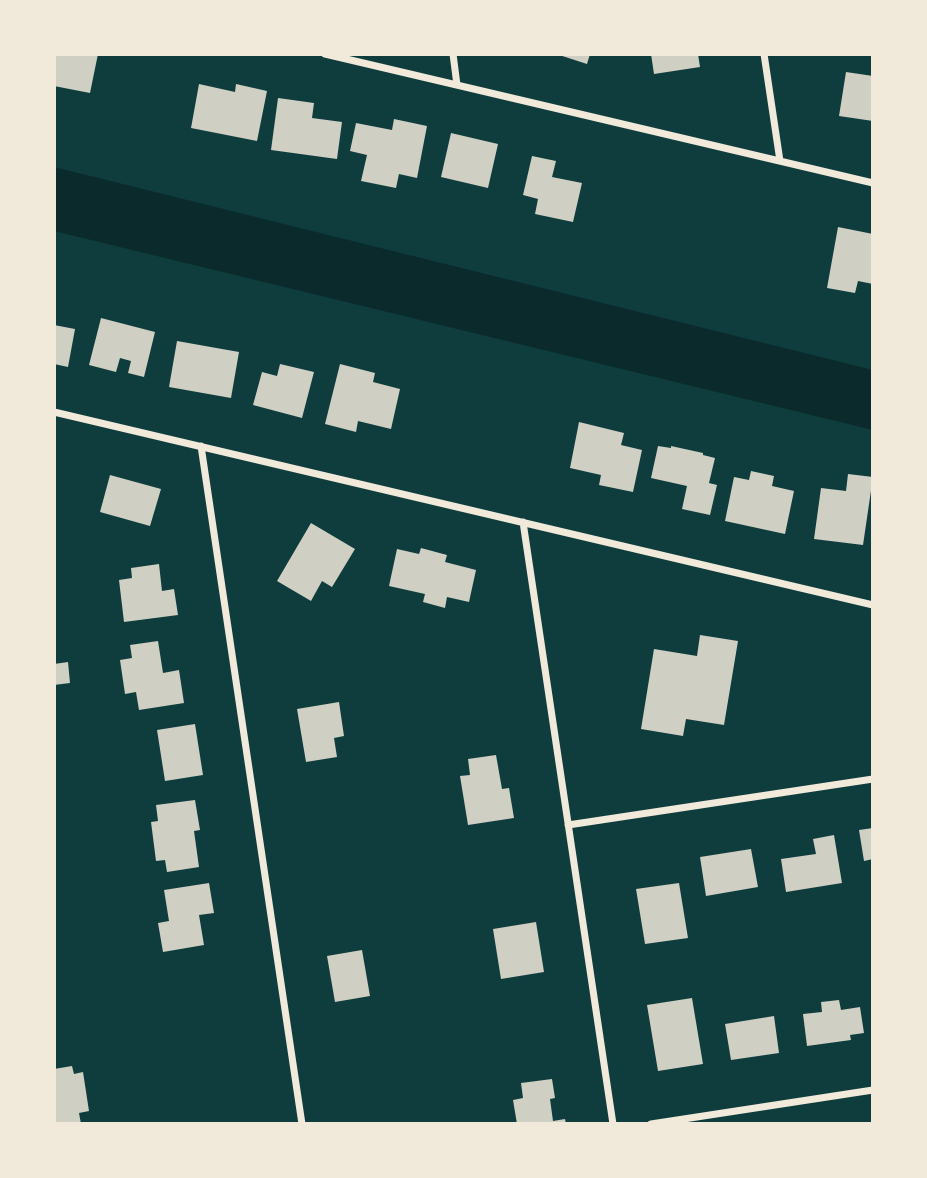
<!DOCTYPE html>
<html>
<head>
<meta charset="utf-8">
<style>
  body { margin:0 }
  #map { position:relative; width:927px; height:1178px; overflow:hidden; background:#0f3d3e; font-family:"Exo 2",sans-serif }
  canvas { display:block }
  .frame { position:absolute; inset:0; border:56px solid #f1e9da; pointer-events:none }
</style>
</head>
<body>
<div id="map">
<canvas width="927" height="1178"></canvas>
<div class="frame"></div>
</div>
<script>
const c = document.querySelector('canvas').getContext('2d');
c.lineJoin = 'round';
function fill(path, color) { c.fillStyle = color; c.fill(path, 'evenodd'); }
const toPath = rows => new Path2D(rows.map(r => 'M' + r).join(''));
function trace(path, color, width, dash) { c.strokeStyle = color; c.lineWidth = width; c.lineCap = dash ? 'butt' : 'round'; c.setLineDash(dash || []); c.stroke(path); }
fill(toPath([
  [54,167,873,370,873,430,54,231]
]), '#0a2a2b');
fill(toPath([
  [54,54,98,54,90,93,54,86],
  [556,54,590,54,587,64],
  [651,54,698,54,700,67,654,74],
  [846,72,873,76,873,121,839,116],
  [199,84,235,92,236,84,267,91,257,141,191,128],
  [278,98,314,103,312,118,342,122,337,159,271,150],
  [394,119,427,126,417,178,399,174,396,188,361,181,367,155,350,151,356,123,392,130],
  [451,133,498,144,488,188,441,177],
  [532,156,556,161,552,177,582,183,573,222,535,214,538,199,523,195],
  [838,227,873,234,871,243,873,243,873,284,858,281,855,293,827,288],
  [101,318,155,332,144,377,128,373,131,361,120,358,116,372,89,365],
  [54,325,75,329,68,367,54,364],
  [177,341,239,352,231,398,169,387],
  [280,364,314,372,302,418,253,405,262,372,277,376],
  [340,364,375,373,373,382,400,389,391,429,358,421,356,432,325,424],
  [579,422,624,433,621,445,642,450,633,492,599,485,601,475,570,468],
  [658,446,671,448,671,446,703,453,703,455,715,458,709,483,717,485,710,515,682,509,687,486,651,478],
  [751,471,774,476,772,486,794,491,785,534,725,521,734,477,749,480],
  [848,474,873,477,863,545,814,539,821,488,846,491],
  [110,475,161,489,150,526,100,512],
  [311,523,355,549,332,587,322,581,311,601,277,581],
  [421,548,447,555,445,562,476,570,469,602,447,597,445,608,423,602,425,594,389,586,397,549,419,554],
  [159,564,162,591,174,589,178,615,124,622,119,580,132,578,131,568],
  [700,635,738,641,724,725,686,719,683,736,641,729,654,649,697,656],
  [158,641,163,673,179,670,184,703,139,710,136,692,125,694,120,660,132,658,130,645],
  [68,662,70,683,54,685,54,664],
  [339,702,344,736,334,738,337,757,306,762,297,709],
  [195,724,203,775,165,781,157,730],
  [496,755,502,789,509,788,514,818,468,825,460,776,470,775,468,759],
  [195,800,200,830,194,831,199,867,167,872,165,860,156,861,151,822,158,821,156,805],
  [873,828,873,859,864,861,859,830],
  [834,835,842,883,786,892,781,859,816,854,813,839],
  [751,849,758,887,706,896,700,857],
  [209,883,214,913,199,915,204,945,163,952,158,923,169,921,164,890],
  [679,883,688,938,645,944,636,889],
  [536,922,544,972,501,979,493,929],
  [362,950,370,996,335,1002,327,956],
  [692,998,703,1064,658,1071,647,1005],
  [839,1000,841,1010,860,1007,864,1033,850,1035,851,1040,807,1046,803,1014,822,1012,821,1002],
  [774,1016,779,1053,731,1060,725,1024],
  [72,1066,74,1074,83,1072,89,1111,79,1113,81,1124,54,1124,54,1069],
  [552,1079,555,1098,550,1099,553,1121,565,1119,566,1124,517,1124,513,1100,523,1098,521,1083]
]), '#cfcfc3');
trace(toPath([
  [325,54,873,183],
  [453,54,457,85],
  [764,54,780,161],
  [54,412,873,605],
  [201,446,302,1124],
  [523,522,613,1124],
  [568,825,873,779],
  [651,1124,873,1090]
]), '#f1e9da', 7);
</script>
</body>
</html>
